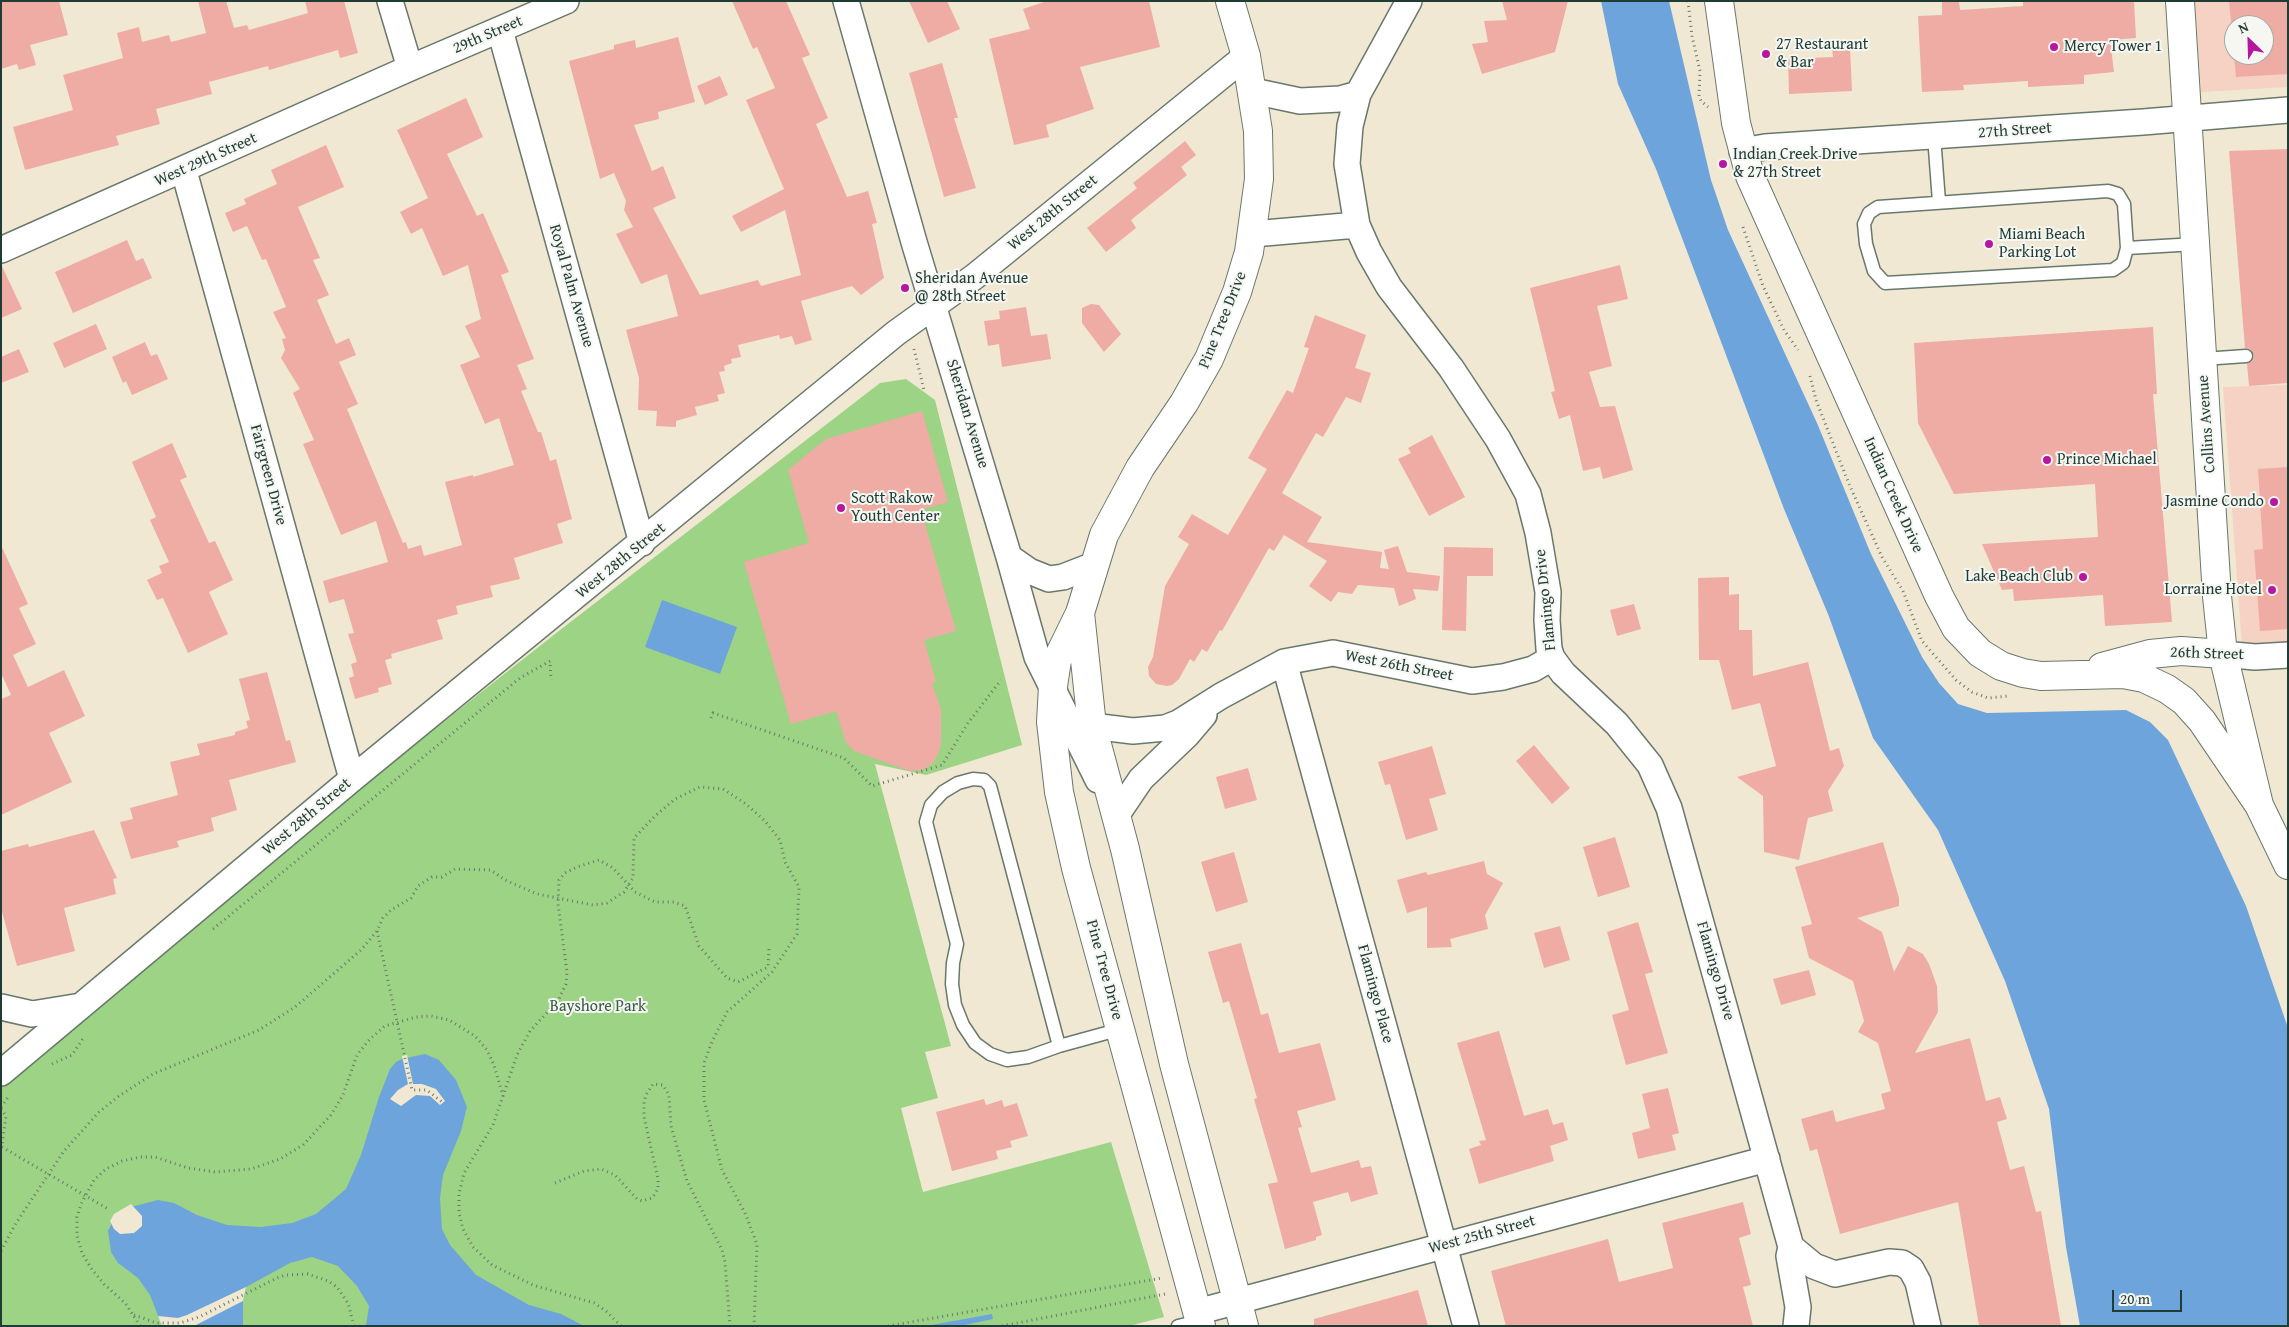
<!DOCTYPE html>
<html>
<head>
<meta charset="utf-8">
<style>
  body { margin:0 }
  #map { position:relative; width:2289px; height:1327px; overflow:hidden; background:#f0e8d3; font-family:"Gentium Book Plus",serif }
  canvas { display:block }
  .frame { position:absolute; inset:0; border:2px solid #1f3d34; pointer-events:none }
  .north { position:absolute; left:2224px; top:15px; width:50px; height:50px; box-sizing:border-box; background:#f6f6f2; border:1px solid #a0aca6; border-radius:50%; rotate:336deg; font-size:14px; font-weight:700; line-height:20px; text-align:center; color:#1f3d34 }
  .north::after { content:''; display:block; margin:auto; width:18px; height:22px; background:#b5179e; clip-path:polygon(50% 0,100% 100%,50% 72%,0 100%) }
  .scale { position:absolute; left:2112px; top:1290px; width:70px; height:22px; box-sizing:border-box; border:2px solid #1f3d34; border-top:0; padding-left:6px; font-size:15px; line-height:18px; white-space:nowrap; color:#1f3d34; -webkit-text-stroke:4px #f6f6f2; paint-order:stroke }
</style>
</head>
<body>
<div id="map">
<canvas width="2289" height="1327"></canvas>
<div class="frame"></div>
<div class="north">N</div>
<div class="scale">20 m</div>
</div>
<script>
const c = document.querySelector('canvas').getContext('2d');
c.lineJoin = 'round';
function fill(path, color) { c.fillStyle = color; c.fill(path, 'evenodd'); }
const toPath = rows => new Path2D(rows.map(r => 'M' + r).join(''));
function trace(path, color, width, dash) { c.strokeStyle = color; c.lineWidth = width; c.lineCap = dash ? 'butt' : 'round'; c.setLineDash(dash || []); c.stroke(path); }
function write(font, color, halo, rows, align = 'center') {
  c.font = font + ' "Gentium Book Plus",serif'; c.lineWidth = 4; c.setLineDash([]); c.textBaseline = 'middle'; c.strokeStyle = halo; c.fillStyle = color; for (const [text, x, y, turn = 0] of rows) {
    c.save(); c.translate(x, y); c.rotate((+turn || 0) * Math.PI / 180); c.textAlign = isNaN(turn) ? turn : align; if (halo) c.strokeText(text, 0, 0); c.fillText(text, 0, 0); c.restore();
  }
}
fill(toPath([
  [2195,1,2288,1,2288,87,2201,92],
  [2234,25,2264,25,2264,55,2234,55],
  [2288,385,2288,643,2242,646,2223,387]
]), '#f5d2c3');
fill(toPath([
  [906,379,935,400,1022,745,926,775,875,764,951,1046,925,1052,938,1098,901,1108,923,1192,1111,1142,1164,1317,1129,1326,1,1326,1,1086,38,1054,111,998,361,787,555,634,880,383]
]), '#9dd384');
fill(toPath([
  [1601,1,1669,1,1711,180,1728,230,1817,423,1871,554,1922,657,1939,683,1958,704,1987,713,2126,710,2150,722,2168,740,2246,906,2288,1028,2288,1326,2080,1326,2066,1247,2049,1109,2005,981,1938,830,1873,738,1828,614,1784,509,1656,169,1618,84],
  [662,600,737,627,720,674,645,647],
  [425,1054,439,1060,456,1080,467,1107,461,1131,443,1175,440,1198,442,1229,450,1245,476,1275,529,1305,561,1314,584,1326,366,1326,369,1306,357,1286,338,1266,312,1257,290,1263,246,1287,243,1301,243,1326,162,1326,150,1295,138,1278,118,1263,111,1252,108,1231,116,1215,127,1208,158,1200,174,1203,197,1215,227,1225,261,1227,292,1223,316,1214,346,1189,361,1155,379,1097,390,1069,396,1062,402,1059],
  [992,1314,993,1319,960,1326,926,1326]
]), '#6ea4dc');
fill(toPath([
  [407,1055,413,1084,422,1084,436,1089,445,1101,440,1105,430,1096,416,1095,401,1106,390,1099,398,1090,408,1084,402,1056],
  [131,1204,142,1216,142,1226,134,1233,120,1234,114,1229,110,1221,114,1214],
  [246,1287,243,1301,194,1326,162,1326,158,1316,178,1318,187,1315]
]), '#f0e8d3');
fill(toPath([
  [1,1,59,1,68,35,30,45,36,65,19,70,17,64,1,69],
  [198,1,226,1,234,28,247,25,249,30,308,13,305,1,344,1,358,53,340,58,338,50,269,70,268,66,209,82,212,94,156,109,160,124,116,136,119,145,25,170,13,127,73,110,63,75,123,58,117,33,139,27,142,42,169,35,171,42,206,33],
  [732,1,786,1,810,55,802,58,828,118,816,124,847,197,868,191,877,223,872,224,884,278,861,295,852,286,801,301,812,340,795,345,792,336,780,339,779,335,738,345,741,357,731,359,732,363,724,366,725,371,719,372,725,393,717,395,719,401,695,407,697,415,676,421,676,427,656,426,657,411,638,410,639,378,626,330,678,316,667,274,641,284,616,234,633,227,624,210,626,201,614,173,600,179,569,61,614,49,614,45,635,40,636,48,678,37,695,102,658,112,659,119,634,125,652,171,663,166,676,198,653,208,700,295,758,280,761,286,801,275,785,210,741,232,732,216,784,189,746,100,775,88,757,47,753,49],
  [909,1,947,1,960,29,928,43],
  [1047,1,1149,1,1160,47,1080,67,1094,109,1046,125,1049,137,1014,145,989,39,1030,29,1023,9],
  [1502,1,1568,1,1555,52,1482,74,1472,44,1488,42,1484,21,1507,20],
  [1942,1,1959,1,1960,10,2023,6,2023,1,2134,1,2136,38,2110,40,2114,72,2084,75,2084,84,2028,87,2028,81,1963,85,1964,90,1922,92,1918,16,1942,15],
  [2229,1,2288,1,2288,74,2236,77,2234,55,2264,55,2264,25,2234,25,2234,53],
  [1850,48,1852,91,1789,94,1788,59,1833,57,1832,49],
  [942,63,958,118,954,118,976,188,944,197,909,73],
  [720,76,728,95,705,105,697,86],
  [466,98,483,137,447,154,477,216,483,213,509,272,501,275,534,359,517,365,527,389,521,391,538,432,541,432,550,461,556,459,572,519,557,524,563,543,514,558,520,579,490,586,493,597,456,606,458,614,437,620,443,639,391,654,392,658,385,660,392,684,378,688,379,692,355,699,349,678,354,676,351,664,357,662,348,634,354,633,344,599,329,603,323,581,388,562,376,521,341,535,303,444,314,440,293,393,300,389,281,358,285,350,282,339,286,338,273,312,286,307,266,259,262,260,247,226,233,232,225,213,246,204,244,199,277,184,271,170,326,145,344,187,298,207,320,258,313,260,329,295,317,300,336,344,349,338,356,355,339,362,358,404,347,409,403,543,406,542,408,549,421,545,424,556,462,545,445,482,473,475,473,477,514,465,499,418,485,424,460,365,480,357,465,326,481,319,468,265,443,276,422,228,411,234,400,212,428,198,397,130],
  [1185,141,1196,155,1181,167,1187,175,1131,220,1136,228,1106,252,1087,228,1137,188,1133,183],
  [2288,149,2288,383,2249,386,2247,364,2253,360,2254,355,2250,349,2245,348,2229,151],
  [127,240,136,261,143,258,152,278,73,313,55,272],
  [1,264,22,309,1,318],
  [1620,265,1628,299,1597,306,1612,366,1589,372,1600,407,1615,406,1633,470,1603,479,1600,467,1583,471,1570,415,1559,419,1551,392,1555,391,1530,288],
  [1091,304,1099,305,1121,334,1104,352,1082,323,1082,308],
  [1026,307,1031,336,1047,334,1051,359,1002,367,999,344,988,346,984,321,1000,319,999,311],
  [1315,315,1366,335,1355,368,1371,373,1361,403,1346,397,1323,437,1316,433,1282,493,1322,517,1307,542,1382,552,1380,568,1389,569,1384,550,1398,546,1407,572,1440,576,1438,591,1413,589,1416,599,1399,606,1394,588,1358,585,1352,594,1338,592,1331,602,1309,586,1327,561,1284,535,1274,551,1269,548,1222,631,1220,630,1207,652,1202,649,1194,662,1190,659,1179,679,1172,685,1167,686,1156,684,1149,676,1148,667,1153,657,1165,586,1189,544,1178,537,1192,514,1228,535,1267,469,1248,458,1287,390,1293,393,1309,348,1304,347],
  [96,324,107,349,64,368,53,343],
  [2153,327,2157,394,2153,394,2172,622,2105,626,2103,595,2014,601,2013,589,2002,590,1982,544,2098,537,2095,484,1954,494,1918,423,1914,343],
  [145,342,151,356,157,354,168,379,132,395,126,381,123,383,112,357],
  [19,349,29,372,1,383,1,357],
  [922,411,948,502,921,510,956,631,924,640,936,682,932,683,941,709,941,743,939,752,933,763,923,770,910,771,854,751,846,743,836,711,791,724,744,562,809,543,788,470,826,439],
  [1432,435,1465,497,1429,516,1398,459,1411,453,1408,448],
  [172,443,187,477,180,480,209,543,215,541,233,580,209,592,228,634,188,653,163,598,157,600,147,580,162,573,159,566,169,562,150,520,156,517,132,462],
  [2288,467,2288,629,2260,631,2254,550,2263,549,2258,469],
  [1,545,28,604,19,608,36,644,13,655,28,687,64,670,85,716,49,733,72,782,1,815,1,699,11,695,1,673],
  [1444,547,1493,548,1493,576,1467,576,1466,631,1442,630],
  [1729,577,1729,595,1739,594,1739,630,1752,630,1753,676,1808,662,1830,751,1839,748,1844,766,1828,791,1833,811,1808,818,1799,860,1764,852,1763,796,1737,777,1776,766,1760,703,1732,710,1719,660,1699,660,1698,578],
  [1634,604,1641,629,1617,636,1610,610],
  [267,672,286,741,290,740,296,762,229,780,237,810,211,818,214,831,177,841,179,847,131,859,120,822,133,819,130,808,178,795,170,762,200,755,197,744,235,735,235,732,248,728,246,721,250,720,239,679],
  [1534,745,1570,788,1552,804,1516,761],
  [1432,746,1446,794,1429,799,1438,830,1406,840,1390,784,1385,785,1378,762],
  [1248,768,1257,800,1225,809,1216,777],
  [94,830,117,878,113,879,116,894,64,908,75,951,17,966,1,908,1,851,28,844,29,847],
  [1615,837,1630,887,1598,897,1583,847],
  [1883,842,1899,898,1899,906,1857,918,1882,932,1894,972,1908,946,1923,954,1929,964,1937,986,1938,1012,1915,1053,1970,1038,1986,1101,2000,1097,2007,1119,1997,1122,2010,1170,2024,1166,2036,1212,2041,1211,2061,1326,1979,1326,1958,1202,1840,1234,1817,1149,1810,1151,1801,1119,1833,1110,1836,1122,1885,1109,1881,1094,1891,1091,1878,1043,1858,1032,1864,1021,1853,981,1809,958,1801,927,1812,924,1795,867],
  [1234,852,1248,902,1216,912,1201,862],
  [1484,861,1487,874,1503,883,1485,915,1488,929,1450,939,1452,947,1427,948,1427,907,1407,913,1397,880,1426,872,1428,875],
  [1638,922,1653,972,1645,974,1668,1053,1626,1065,1612,1015,1629,1010,1607,932],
  [1560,926,1570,960,1544,968,1534,933],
  [1241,943,1261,1015,1268,1013,1279,1053,1320,1043,1336,1100,1297,1111,1302,1127,1298,1128,1311,1173,1359,1160,1361,1168,1371,1166,1378,1194,1351,1202,1348,1192,1313,1202,1322,1235,1316,1237,1316,1240,1285,1249,1268,1184,1278,1182,1254,1099,1257,1098,1229,1001,1223,1003,1208,952],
  [1809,970,1816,995,1781,1005,1773,979],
  [1499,1031,1524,1116,1548,1109,1553,1125,1563,1122,1568,1140,1550,1146,1554,1161,1479,1184,1469,1149,1481,1145,1479,1141,1486,1140,1457,1043],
  [1668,1088,1679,1133,1672,1135,1676,1150,1638,1159,1632,1133,1650,1128,1642,1094],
  [984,1099,986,1105,1002,1100,1004,1107,1017,1103,1028,1136,1010,1141,1012,1147,996,1151,998,1159,952,1171,936,1112],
  [1743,1202,1751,1234,1739,1238,1751,1285,1743,1287,1753,1326,1506,1326,1491,1271,1608,1239,1619,1282,1673,1268,1662,1223],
  [1418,1290,1428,1326,1314,1326,1314,1319]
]), '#efaca4');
const lane = toPath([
  [1934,136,1939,202],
  [2127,248,2124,204,2118,194,2108,191,1878,207,1869,213,1864,224,1866,244,1874,271,1885,283,2113,270,2123,263,2127,248,2196,244],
  [2203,359,2246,356],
  [1059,1046,990,786,984,780,973,779,958,783,943,792,931,805,926,822,957,944,953,963,952,984,955,1005,963,1025,975,1043,990,1054,1007,1060,1028,1057,1059,1046,1121,1029],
  [1178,1326,1199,1321]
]);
const street = toPath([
  [390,1,410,68],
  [846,1,914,242,1009,557,1037,657,1098,780],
  [1409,1,1358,94,1350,126,1347,164,1357,225,1369,252,1389,287,1451,368,1498,439,1528,494,1538,533,1548,592,1547,620,1549,649,1552,658,1563,673,1617,724,1650,765,1669,808,1791,1247,1789,1256,1798,1307,1796,1326],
  [500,30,642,543],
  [1253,91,1300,101,1340,99,1358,94],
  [1742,151,1765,147,2143,122,2288,110],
  [184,171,352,779],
  [1253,234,1357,225],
  [1,250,410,68,566,1],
  [1009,557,1029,571,1049,579,1063,577,1094,565],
  [2223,654,2255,657,2288,655],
  [1284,662,1466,1326],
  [1092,726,1133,731,1165,728,1178,723,1221,696,1284,662,1333,653,1472,681,1503,677,1533,669,1552,658],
  [1116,816,1141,779,1187,735,1204,715],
  [1,1007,32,1014,81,1006],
  [1,1073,352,779,896,333,974,277,1246,56],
  [1791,1247,1814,1266,1835,1274,1889,1262,1902,1263,1911,1269,1918,1282,1928,1326],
  [1197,1312,1767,1159]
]);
const secondary = toPath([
  [1080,613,1092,726,1125,849,1174,1064,1244,1326],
  [1201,1326,1076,868,1059,792,1051,722,1053,686,1057,660,1080,613,1104,535,1140,468,1184,403,1209,359,1237,292,1249,252,1259,179,1258,131,1246,56,1230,1]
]);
const primary = toPath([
  [1719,1,1736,123,1750,176,1939,596,1956,628,1980,653,2001,666,2023,673,2041,676,2123,674,2144,678,2167,689,2184,701,2202,721,2259,805],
  [2180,1,2217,596,2223,654,2259,805,2288,865],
  [2102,667,2150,654,2181,651,2223,654]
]);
trace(lane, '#68796c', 15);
trace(street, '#68796c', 28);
trace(secondary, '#68796c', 30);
trace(primary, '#68796c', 30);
trace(toPath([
  [1688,1,1692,36,1700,71,1699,96,1701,101,1708,107],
  [1743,227,1763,286,1784,330,1798,350],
  [914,349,924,390],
  [1810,376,1816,400,1849,484,1882,557,1903,591,1922,641,1956,680,1972,692,1988,698,2009,696],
  [711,718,713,713,844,758,872,786,942,765,968,723,1001,680],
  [213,929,520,678,550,661,551,680],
  [377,931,412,1090,427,1090,442,1102],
  [52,1064,72,1055,84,1037],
  [1,1107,9,1096],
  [1,1109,6,1116,2,1146],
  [2,1147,110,1210],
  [555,1183,584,1171,601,1169,615,1175,637,1199,642,1201,652,1198,658,1189,658,1179,644,1117,644,1102,646,1095,653,1084,663,1085,669,1095,671,1126,687,1181,722,1250,725,1262,730,1326],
  [1,1251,16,1223,64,1151,99,1112,119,1096,153,1074,259,1030,295,1007,361,950,377,931,383,918,391,910,411,898,418,886,432,877,442,877,455,869,491,870,505,880,537,894,593,905,607,903,624,892,633,878,634,838,655,816,675,799,700,787,723,789,746,804,765,821,780,840,785,862,799,887,797,934,772,972,727,1012,711,1044,704,1063,704,1100,722,1170,745,1213,757,1244,754,1326],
  [134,1315,157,1323,180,1323,199,1317,277,1278,286,1275,308,1274,328,1281,337,1287,348,1303,354,1326],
  [140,1326,126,1304,104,1284,91,1268,82,1253,77,1236,77,1217,81,1204,94,1180,106,1169,122,1161,140,1157,155,1157,188,1168,215,1172,251,1169,280,1159,303,1145,331,1115,343,1095,357,1055,370,1039,385,1026,416,1017,431,1016,449,1020,475,1036,487,1050,494,1065,503,1096],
  [621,1326,606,1311,594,1303,533,1285,492,1265,473,1247,463,1229,459,1213,459,1194,464,1173,493,1125,517,1055,530,1031,558,1001,566,984,567,972,558,904,559,880,565,873,577,867,599,860,613,868,635,892,655,902,674,902,685,906,699,946,727,978,738,982,768,967,769,949],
  [888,1326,1162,1278],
  [1002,1326,1165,1294]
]), '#68796c', 3, [1, 4]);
trace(lane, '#fff', 12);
trace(street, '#fff', 25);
trace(secondary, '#fff', 28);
trace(primary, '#fff', 28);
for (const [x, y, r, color] of [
  [2054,47,5,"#b5179e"],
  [1766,54,5,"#b5179e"],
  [1723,164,5,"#b5179e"],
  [1989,244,5,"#b5179e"],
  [905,288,5,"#b5179e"],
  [2047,460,5,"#b5179e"],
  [2274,502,5,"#b5179e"],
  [841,508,5,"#b5179e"],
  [2083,577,5,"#b5179e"],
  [2272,590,5,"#b5179e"]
]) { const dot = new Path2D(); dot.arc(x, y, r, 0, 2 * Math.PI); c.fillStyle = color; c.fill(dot); trace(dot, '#f6f6f2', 2); }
write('16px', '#1f3d34', '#f6f6f2', [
  ["29th Street",488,35,-23],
  ["27th Street",2015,131,-4],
  ["West 29th Street",206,160,-24],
  ["West 28th Street",1053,213,-39],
  ["Royal Palm Avenue",571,286,74],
  ["Pine Tree Drive",1223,320,-68],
  ["Sheridan Avenue",967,414,73],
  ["Collins Avenue",2207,424,-94],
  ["Fairgreen Drive",268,475,75],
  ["Indian Creek Drive",1893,495,66],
  ["West 28th Street",621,561,-39],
  ["Flamingo Drive",1546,600,-96],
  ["26th Street",2207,654,2],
  ["West 26th Street",1399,666,11],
  ["West 28th Street",307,817,-40],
  ["Pine Tree Drive",1104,970,75],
  ["Flamingo Drive",1715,971,74],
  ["Flamingo Place",1375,994,75],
  ["West 25th Street",1482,1235,-15]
]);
write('16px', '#1f3d34', '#f6f6f2', [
  ["27 Restaurant",1776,45],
  ["& Bar",1776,63],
  ["Mercy Tower 1",2064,47],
  ["Indian Creek Drive",1733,155],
  ["& 27th Street",1733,173],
  ["Miami Beach",1999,235],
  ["Parking Lot",1999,253],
  ["Sheridan Avenue",915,279],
  ["@ 28th Street",915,297],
  ["Prince Michael",2057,460],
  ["Scott Rakow",851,499],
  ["Youth Center",851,517],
  ["Jasmine Condo",2264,502,"right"],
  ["Lake Beach Club",2073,577,"right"],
  ["Lorraine Hotel",2262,590,"right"]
], 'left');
write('16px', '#385b44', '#f6f6f2', [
  ["Bayshore Park",598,1007]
]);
</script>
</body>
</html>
